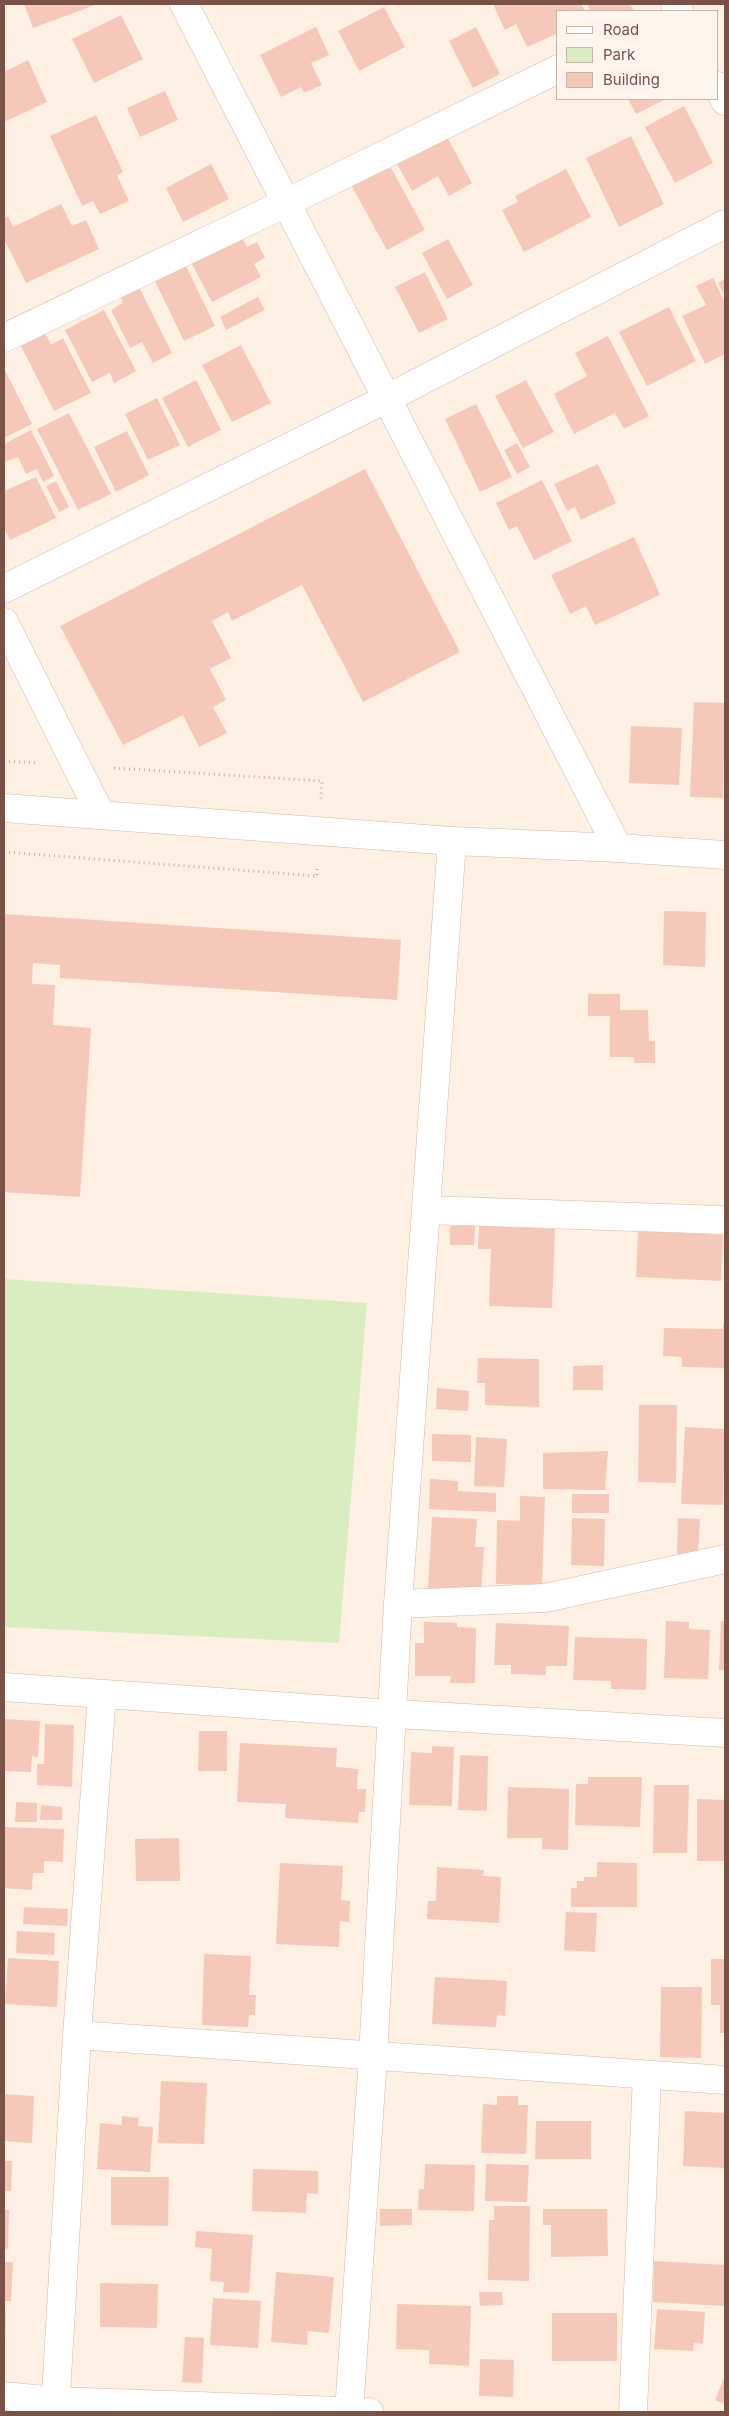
<!DOCTYPE html>
<html>
<head>
<meta charset="utf-8">
<style>
  body { margin:0 }
  #map { position:relative; width:729px; height:2416px; overflow:hidden; background:#fef0e3; font-family:Inter,sans-serif }
  canvas { display:block }
  .frame { position:absolute; inset:0; border:5px solid #795147; pointer-events:none }
  .legend { position:absolute; left:556px; top:10px; width:162px; height:90px; box-sizing:border-box; background:#fff5ec; border:1px solid #c9b3aa; margin:0; padding:6px 9px; list-style:none; font-size:15px; color:#795147 }
  .legend li { display:flex; align-items:center; gap:10px; height:25px }
  .legend b { width:25px; border:1px solid #c9b3aa }
</style>
</head>
<body>
<div id="map">
<canvas width="729" height="2416"></canvas>
<div class="frame"></div>
<ul class="legend">
<li><b style="height:6px;background:#fff"></b>Road</li>
<li><b style="height:14px;background:#d9edc0"></b>Park</li>
<li><b style="height:14px;background:#f6c8b9"></b>Building</li>
</ul>
</div>
<script>
const c = document.querySelector('canvas').getContext('2d');
c.lineJoin = 'round';
function fill(path, color) { c.fillStyle = color; c.fill(path, 'evenodd'); }
const toPath = rows => new Path2D(rows.map(r => 'M' + r).join(''));
function trace(path, color, width, dash) { c.strokeStyle = color; c.lineWidth = width; c.lineCap = dash ? 'butt' : 'round'; c.setLineDash(dash || []); c.stroke(path); }
fill(toPath([
  [4,1279,367,1303,339,1643,4,1627]
]), '#d9edc0');
fill(toPath([
  [24,4,98,4,33,28],
  [493,4,581,4,585,11,558,11,558,33,527,47,516,24,505,30],
  [587,4,630,4,634,11,591,11],
  [384,7,405,47,359,71,338,31],
  [121,15,143,59,94,83,72,39],
  [316,27,329,55,311,63,322,85,304,93,301,87,281,97,260,55],
  [476,27,500,74,473,88,449,41],
  [28,60,47,102,4,122,4,72],
  [165,91,178,120,140,137,127,108],
  [628,99,666,99,636,114],
  [684,106,713,163,675,183,645,127],
  [96,115,123,172,117,175,129,201,100,214,93,201,82,206,50,136],
  [631,136,664,204,619,227,586,158],
  [447,137,472,183,449,196,438,176,412,191,397,164],
  [211,164,229,199,183,222,166,188],
  [389,164,425,230,387,250,351,185],
  [566,169,591,217,524,252,502,210,518,202,515,196],
  [61,204,72,226,86,220,99,249,26,283,4,239,4,218,8,216,13,227],
  [241,235,247,247,257,242,265,258,254,264,261,277,212,302,190,260],
  [448,239,473,285,447,299,422,253],
  [185,264,215,326,184,341,154,279],
  [425,272,448,319,419,333,395,287],
  [713,278,725,303,725,354,705,364,682,316,706,305,696,286],
  [725,279,725,296,718,283],
  [139,287,172,353,153,363,142,342,130,348,111,310,123,303,120,296],
  [258,297,265,310,226,330,220,317],
  [669,307,696,361,647,386,619,332],
  [104,310,136,371,114,383,110,373,92,382,65,330],
  [46,334,51,345,63,338,91,393,54,411,21,346],
  [608,336,649,416,624,429,615,413,574,434,554,394,587,376,575,353],
  [241,345,271,403,232,422,202,365],
  [4,368,32,424,4,438],
  [196,380,221,430,188,447,162,398],
  [526,380,554,432,523,448,495,396],
  [157,398,180,445,148,460,125,414],
  [476,404,512,477,480,492,445,419],
  [69,413,111,494,78,510,37,429],
  [31,430,54,476,43,482,37,469,26,474,18,457,4,462,4,444],
  [127,431,149,475,116,492,94,447],
  [517,443,530,467,517,474,504,450],
  [598,464,616,503,581,520,575,507,567,511,554,484],
  [365,469,460,652,363,702,302,585,232,621,228,612,212,621,231,658,210,669,226,700,213,707,227,733,199,747,183,715,123,745,60,626],
  [36,477,56,518,10,540,4,528,4,491],
  [542,480,572,541,534,560,517,526,509,530,496,503],
  [56,481,69,507,59,512,46,486],
  [634,537,660,595,595,625,586,606,570,614,551,575],
  [694,702,725,703,723,798,690,797],
  [631,726,682,728,679,785,629,783],
  [664,911,706,912,705,967,663,965],
  [4,914,401,940,397,1000,60,978,60,965,33,963,32,984,55,985,53,1025,91,1028,80,1197,4,1192],
  [588,994,620,994,620,1010,648,1010,649,1041,655,1041,655,1063,634,1063,634,1057,610,1057,610,1016,588,1016],
  [450,1226,475,1226,474,1245,450,1245],
  [479,1226,555,1229,552,1308,489,1306,491,1249,478,1249],
  [638,1231,723,1235,721,1281,636,1277],
  [723,1324,725,1324,725,1368,682,1367,682,1357,663,1356,664,1328,723,1329],
  [478,1358,539,1359,539,1407,485,1405,485,1383,477,1383],
  [603,1365,603,1390,573,1390,573,1366],
  [437,1388,469,1391,468,1411,436,1409],
  [639,1405,677,1405,676,1483,638,1482],
  [685,1427,725,1429,723,1505,681,1504],
  [432,1434,471,1435,471,1462,432,1461],
  [476,1437,507,1439,504,1487,474,1486],
  [608,1451,605,1490,543,1489,543,1453],
  [430,1479,458,1481,458,1491,496,1493,496,1512,429,1509],
  [572,1494,609,1494,609,1513,572,1513],
  [520,1496,545,1497,542,1585,496,1584,497,1520,520,1521],
  [432,1517,477,1519,475,1547,484,1547,481,1592,428,1589],
  [572,1518,605,1519,604,1566,571,1565],
  [678,1518,700,1519,698,1555,677,1554],
  [666,1621,689,1622,689,1629,710,1630,708,1679,664,1678],
  [721,1621,725,1621,725,1670,719,1670],
  [424,1622,457,1623,457,1627,476,1628,475,1683,450,1683,451,1676,415,1676,415,1643,424,1643],
  [496,1623,569,1626,567,1666,546,1666,546,1675,511,1674,511,1665,494,1665],
  [575,1637,647,1639,646,1690,611,1689,611,1681,573,1680],
  [4,1719,40,1721,38,1757,32,1756,31,1772,4,1771],
  [45,1724,74,1725,72,1787,37,1785,37,1764,44,1764],
  [199,1731,227,1731,227,1771,198,1771],
  [240,1743,337,1748,336,1767,358,1769,357,1789,366,1789,365,1812,359,1812,358,1823,285,1818,286,1804,237,1802],
  [432,1746,454,1747,452,1806,409,1805,411,1752,432,1753],
  [460,1755,488,1756,487,1811,458,1810],
  [588,1777,642,1777,640,1827,575,1825,576,1784,588,1784],
  [654,1785,689,1785,687,1853,653,1853],
  [508,1787,569,1789,568,1850,542,1849,542,1838,507,1838],
  [697,1799,725,1800,725,1861,697,1861],
  [16,1802,37,1803,37,1822,15,1822],
  [41,1805,62,1807,62,1820,40,1820],
  [4,1827,64,1829,63,1862,44,1861,44,1873,33,1873,32,1890,4,1888],
  [179,1838,180,1881,136,1881,135,1839],
  [597,1862,637,1863,637,1907,571,1907,571,1888,577,1888,577,1881,584,1881,584,1877,597,1877],
  [280,1863,343,1866,341,1900,350,1901,349,1922,340,1921,339,1947,276,1944],
  [437,1867,484,1870,483,1876,501,1877,499,1923,427,1919,428,1901,436,1901],
  [24,1907,68,1909,67,1926,23,1924],
  [566,1912,597,1913,595,1952,564,1950],
  [17,1931,55,1933,54,1955,16,1953],
  [204,1954,251,1956,249,1995,256,1995,255,2015,249,2015,248,2027,202,2025],
  [8,1958,59,1961,57,2007,5,2004],
  [711,1959,725,1959,725,2033,720,2033,720,2005,711,2005],
  [435,1977,507,1981,505,2016,497,2015,496,2027,432,2024],
  [661,1987,702,1987,701,2058,660,2057],
  [161,2081,207,2083,204,2144,158,2143],
  [4,2094,34,2096,32,2143,4,2141],
  [497,2096,518,2096,518,2105,528,2105,526,2154,481,2153,483,2104,497,2105],
  [685,2111,725,2113,725,2168,683,2166],
  [122,2116,139,2118,138,2126,153,2127,150,2172,97,2169,100,2123,122,2125],
  [536,2121,591,2121,591,2159,535,2159],
  [4,2161,12,2161,11,2191,4,2191],
  [425,2164,475,2165,474,2211,418,2210,419,2189,424,2189],
  [486,2164,529,2165,527,2202,485,2201],
  [253,2169,318,2171,318,2194,307,2193,306,2213,252,2211],
  [111,2177,169,2177,168,2226,111,2225],
  [494,2206,530,2206,529,2281,488,2280,489,2220,494,2220],
  [380,2209,412,2209,412,2225,380,2226],
  [543,2209,607,2209,608,2256,551,2257,551,2225,543,2225],
  [4,2210,9,2210,8,2249,4,2248],
  [196,2231,253,2235,249,2293,223,2292,224,2282,210,2281,212,2249,195,2247],
  [654,2261,725,2265,725,2306,653,2302],
  [4,2262,13,2262,11,2301,4,2301],
  [276,2272,334,2277,329,2333,308,2331,307,2345,271,2342],
  [100,2283,158,2284,157,2328,100,2327],
  [479,2292,502,2292,503,2305,480,2306],
  [213,2298,261,2301,258,2348,210,2345],
  [397,2304,471,2306,469,2366,429,2364,429,2350,396,2349],
  [657,2309,705,2312,703,2344,694,2343,693,2351,654,2349],
  [4,2313,6,2313,5,2342,4,2342],
  [552,2313,617,2313,617,2361,552,2361],
  [185,2337,204,2338,202,2383,182,2382],
  [480,2359,514,2360,513,2397,479,2396],
  [725,2376,725,2404,715,2400]
]), '#f6c8b9');
const minor = toPath([
  [184,4,618,848],
  [675,4,679,11],
  [718,86,725,101],
  [4,338,286,203,558,69],
  [4,589,386,399,725,224],
  [4,622,101,815],
  [426,1210,725,1220],
  [398,1604,545,1598,725,1559],
  [4,1687,362,1712,725,1733],
  [77,2035,725,2080],
  [4,2396,55,2401,369,2412],
  [55,2412,77,2035,102,1694],
  [349,2412,373,2056,398,1604,452,841],
  [633,2412,647,2075]
]);
const tertiary = toPath([
  [4,808,452,841,618,848,725,855]
]);
trace(minor, '#d3b8ab', 29);
trace(tertiary, '#d3b8ab', 29);
trace(toPath([
  [4,761,38,763],
  [114,768,322,781,321,799],
  [4,852,317,876,317,865]
]), '#dbab9b', 3, [1, 4]);
trace(minor, '#fff', 28);
trace(tertiary, '#fff', 28);
</script>
</body>
</html>
